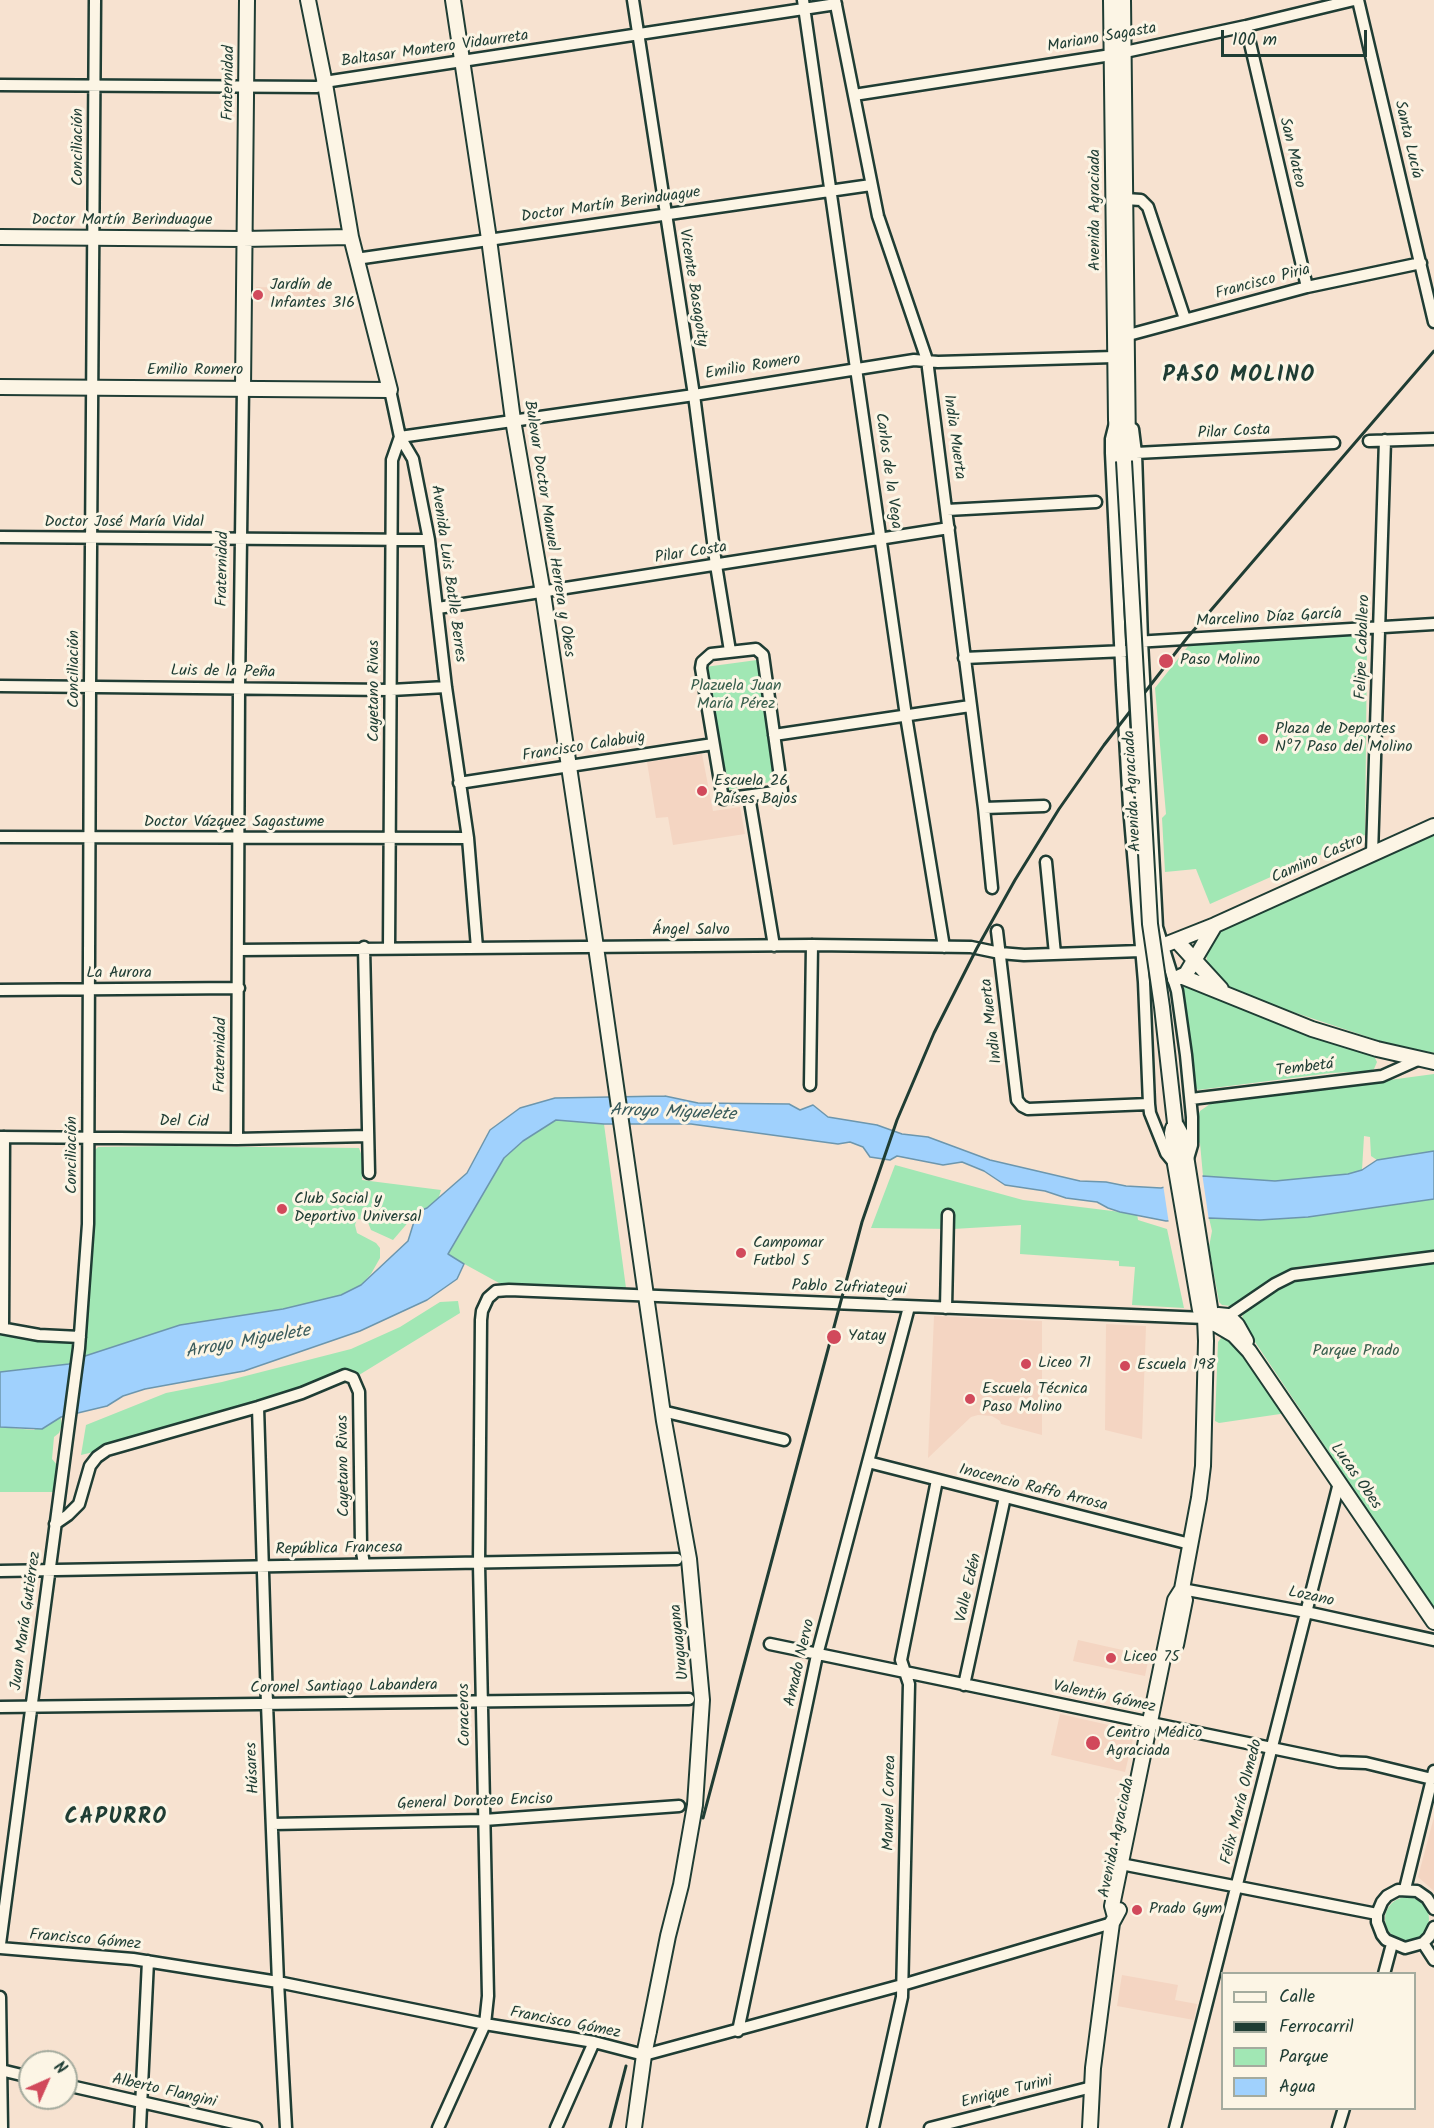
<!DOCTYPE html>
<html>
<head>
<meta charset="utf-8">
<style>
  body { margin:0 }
  #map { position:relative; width:1434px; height:2128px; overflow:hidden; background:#f7e2d0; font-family:Kalam,sans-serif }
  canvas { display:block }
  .legend { position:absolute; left:1221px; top:1972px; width:195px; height:138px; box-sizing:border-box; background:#fcf5e5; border:2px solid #a4ab9e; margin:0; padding:8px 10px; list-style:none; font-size:18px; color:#1f3d34 }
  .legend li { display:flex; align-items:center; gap:12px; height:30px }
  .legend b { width:30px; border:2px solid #a4ab9e }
  .north { position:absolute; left:18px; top:2050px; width:60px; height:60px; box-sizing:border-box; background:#fcf5e5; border:2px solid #a4ab9e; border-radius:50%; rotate:45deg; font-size:16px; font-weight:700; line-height:24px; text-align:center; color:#1f3d34 }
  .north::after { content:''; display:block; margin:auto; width:21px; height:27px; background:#d1495b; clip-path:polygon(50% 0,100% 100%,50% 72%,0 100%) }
  .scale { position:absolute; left:1221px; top:30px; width:146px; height:27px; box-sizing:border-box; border:3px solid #1f3d34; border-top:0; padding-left:8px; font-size:18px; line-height:21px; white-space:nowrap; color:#1f3d34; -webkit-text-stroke:4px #fcf5e5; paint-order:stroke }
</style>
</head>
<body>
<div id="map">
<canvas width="1434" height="2128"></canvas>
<ul class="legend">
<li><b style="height:8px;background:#fcf5e5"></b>Calle</li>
<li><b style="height:8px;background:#1f3d34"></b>Ferrocarril</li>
<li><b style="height:16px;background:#a1e7b4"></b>Parque</li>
<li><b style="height:16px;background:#a0d1fd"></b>Agua</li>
</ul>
<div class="north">N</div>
<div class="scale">100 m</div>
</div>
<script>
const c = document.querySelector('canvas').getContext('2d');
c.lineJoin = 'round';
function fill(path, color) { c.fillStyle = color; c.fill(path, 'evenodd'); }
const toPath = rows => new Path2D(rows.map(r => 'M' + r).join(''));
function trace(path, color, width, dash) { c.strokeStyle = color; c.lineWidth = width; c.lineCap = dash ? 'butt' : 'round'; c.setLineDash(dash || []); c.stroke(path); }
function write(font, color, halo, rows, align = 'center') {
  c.font = font + ' Kalam,sans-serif'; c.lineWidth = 6; c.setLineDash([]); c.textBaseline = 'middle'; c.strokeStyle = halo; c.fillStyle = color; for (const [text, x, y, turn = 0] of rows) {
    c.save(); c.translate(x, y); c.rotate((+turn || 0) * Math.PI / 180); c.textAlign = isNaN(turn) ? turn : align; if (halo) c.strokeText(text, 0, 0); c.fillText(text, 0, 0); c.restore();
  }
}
fill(toPath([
  [256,287,319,289,319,302,256,300],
  [702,754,713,811,740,807,745,834,673,845,668,817,656,818,647,762],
  [934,1316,1042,1321,1042,1435,1001,1424,1000,1421,992,1416,978,1415,971,1417,928,1458],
  [1106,1324,1146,1326,1142,1439,1105,1430],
  [1078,1640,1149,1656,1145,1676,1073,1661],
  [1060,1714,1135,1731,1125,1772,1051,1755],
  [1434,1817,1434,1891,1418,1877],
  [1122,1975,1178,1985,1175,2000,1197,2004,1194,2020,1117,2006]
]), '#f4d5c2');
fill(toPath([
  [1357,635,1367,646,1365,835,1210,904,1196,869,1165,872,1162,818,1166,814,1155,688,1189,645],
  [757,660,776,781,727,790,705,667],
  [1434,833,1434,1053,1383,1042,1257,1000,1227,986,1212,975,1207,966,1206,947,1220,932],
  [1186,984,1358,1049,1374,1056,1377,1062,1374,1069,1369,1071,1331,1073,1198,1090,1195,1087,1193,1081,1181,990],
  [1434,1074,1434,1151,1377,1160,1371,1156,1370,1137,1364,1136,1362,1170,1348,1174,1275,1181,1203,1176,1200,1143,1197,1141,1198,1116,1200,1111,1210,1104],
  [556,1120,604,1124,626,1288,499,1283,448,1255,504,1158,523,1141],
  [166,1146,359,1148,364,1162,362,1180,441,1190,438,1200,427,1208,417,1212,393,1240,371,1230,367,1220,357,1219,355,1225,357,1233,376,1243,380,1248,380,1258,371,1274,361,1285,341,1295,283,1309,180,1325,82,1357,86,1347,94,1151,98,1147],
  [895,1165,1023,1200,1137,1214,1138,1220,1167,1229,1184,1308,1132,1305,1135,1267,1119,1266,1119,1261,1020,1254,1021,1225,953,1229,871,1228],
  [1434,1199,1434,1251,1296,1267,1275,1276,1230,1306,1222,1305,1219,1302,1209,1247,1212,1231,1209,1218,1260,1220,1308,1217],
  [1434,1263,1434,1609,1249,1333,1242,1320,1243,1312,1248,1307,1277,1289,1301,1277],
  [458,1301,460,1313,346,1383,279,1402,244,1416,81,1455,86,1425,166,1393,222,1382,351,1349,400,1327,440,1302],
  [0,1334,74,1340,74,1350,69,1364,0,1372],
  [1224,1334,1230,1335,1287,1413,1219,1423,1215,1421,1218,1342],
  [59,1408,62,1425,59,1433,54,1437,52,1459,58,1466,54,1492,0,1492,0,1427,34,1430],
  '1385 1919a22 22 0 1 1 44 0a22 22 0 1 1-44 0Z'
]), '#a1e7b4');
const water = toPath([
  [665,1096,698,1103,789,1104,800,1110,813,1105,828,1117,877,1125,902,1134,928,1137,990,1160,1080,1181,1106,1182,1126,1186,1161,1188,1203,1176,1275,1181,1348,1174,1362,1170,1377,1160,1434,1151,1434,1199,1308,1217,1260,1220,1209,1218,1166,1221,1120,1212,1108,1208,1097,1202,1066,1198,1045,1191,1005,1185,984,1171,962,1162,943,1165,897,1156,890,1160,870,1157,863,1147,850,1142,838,1144,691,1124,604,1124,556,1120,523,1141,504,1158,448,1254,464,1264,457,1279,427,1300,360,1331,244,1371,145,1389,123,1396,107,1406,61,1417,42,1429,0,1427,0,1372,69,1364,82,1357,180,1325,283,1309,341,1295,361,1285,408,1241,417,1212,427,1208,467,1173,490,1130,520,1108,555,1098,665,1096]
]);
fill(water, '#a0d1fd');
trace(water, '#6c96ad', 1.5);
fill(toPath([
  [1202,1173,1209,1221,1169,1224,1163,1184]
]), '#f7e2d0');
const street = toPath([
  [633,0,694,395,716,565,730,651],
  [803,0,906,716,944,947],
  [835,0,878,216,927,360,984,808,992,888],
  [1358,0,1434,322],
  [1246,26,1307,287],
  [0,85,317,87,331,81,836,4],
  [854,95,1111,55,1246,26,1354,0],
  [1125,199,1141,200,1148,207,1185,319],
  [356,259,871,185],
  [1121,337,1307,287,1421,263],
  [390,390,400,437,413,459,429,540,446,687,468,838,477,948],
  [1115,423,1111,439,1111,453,1122,685,1129,807,1144,982,1149,1104,1150,1113,1166,1153,1175,1164],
  [1133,429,1136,453,1142,641,1157,927,1177,991,1186,1055,1192,1117,1192,1145,1187,1162],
  [400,437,694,395,914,360,938,362,1114,357],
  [1369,441,1434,439],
  [1136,453,1334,443],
  [947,510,1096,502],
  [0,537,429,540],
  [438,608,949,528],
  [1135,642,1434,624],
  [756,649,763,655,782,791,723,799,701,668,702,662,711,654,756,649],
  [964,658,1126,651],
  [0,686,391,690,446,687],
  [774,735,970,706],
  [459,783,713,744],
  [749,796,774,946],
  [984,808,1044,806],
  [0,837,468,838],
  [1372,854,1385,440],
  [1046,862,1055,954],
  [997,931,1017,1100,1022,1106,1028,1109,1149,1104],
  [364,947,369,1173],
  [389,948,392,460,400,437],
  [239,950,812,945,971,947,1000,953,1024,955,1141,951,1159,947],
  [0,990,239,988],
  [810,1085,812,945],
  [1191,1099,1382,1076,1420,1059],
  [0,1137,237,1139,368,1136],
  [237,1139,239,688,243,388],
  [946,1308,948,1215],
  [1228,1316,1275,1284,1293,1275,1434,1257],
  [0,1328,39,1335,80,1337],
  [3,1328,4,1137],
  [258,1407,267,1704,278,1982,286,2128],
  [662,1411,784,1440],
  [868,1462,1190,1544],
  [55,1524,68,1515,79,1504,90,1466,97,1457,107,1450,258,1407,302,1393,345,1375,353,1378,359,1392,361,1546,364,1564],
  [0,1571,677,1559],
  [1182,1589,1306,1612,1434,1640],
  [770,1644,1339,1762,1366,1763,1432,1779],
  [964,1685,1005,1497],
  [0,1707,689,1699],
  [272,1824,484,1820,679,1806],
  [1121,1864,1377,1914],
  [1405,1889,1434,1771],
  [1434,1909,1427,1898,1417,1891,1398,1890,1387,1896,1382,1902,1377,1914,1377,1922,1382,1935,1386,1940,1405,1948,1423,1943,1429,1937,1434,1927],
  [1423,1943,1434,1960],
  [0,1944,79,1348,88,1224,90,686,95,0],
  [0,1948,133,1959,278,1982,485,2024,594,2042,644,2055,902,1985,1112,1923],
  [1384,1974,1392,1944],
  [0,1997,2,2128],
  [738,2031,817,1655,909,1307],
  [1,2070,30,2077],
  [66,2085,256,2128],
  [140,2128,148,1961],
  [438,2128,485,2024,488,1996,479,1564,481,1320,482,1311,488,1298,496,1291,509,1290,1205,1318],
  [556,2128,594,2042],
  [873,2128,902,1997,909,1684,901,1660,937,1480],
  [930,2128,1092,2087],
  [1175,2128,1339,1483],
  [1338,2128,1344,2108]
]);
const secondary = toPath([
  [453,0,489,239,513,420,543,593,596,947,664,1421,689,1559,702,1700,695,1805],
  [1111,0,1116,420,1120,454,1124,461],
  [1123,0,1128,451,1124,461],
  [0,237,243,239,351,237],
  [0,387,390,390,351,237,325,84,308,0],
  [243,388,247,0],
  [1177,941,1221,989],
  [1162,946,1215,925,1434,826],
  [1183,977,1312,1029,1377,1049,1434,1062],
  [1175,979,1186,974,1215,925],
  [1173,1128,1172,1133,1175,1164,1200,1310,1205,1318,1234,1335,1249,1351,1434,1622],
  [1205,1318,1218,1315,1228,1316,1237,1325,1246,1341],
  [1176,1645,1185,1600,1182,1589],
  [1115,1917,1112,1906,1175,1600,1182,1589,1199,1498,1203,1466,1206,1341,1205,1318,1210,1308,1187,1162,1181,1134,1175,1123],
  [634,2128,644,2055,649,2031],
  [1090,2128,1093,2068,1107,1960,1112,1923,1119,1910]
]);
trace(street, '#1f3d34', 15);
trace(secondary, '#1f3d34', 18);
trace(street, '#fcf5e5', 10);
trace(secondary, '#fcf5e5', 14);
trace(toPath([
  [703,1818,862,1222,897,1120,934,1033,977,948,1015,880,1059,809,1104,745,1187,638,1434,351],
  [610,2128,626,2066]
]), '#1f3d34', 3);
const secondaryBridge = toPath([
  [1124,461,1150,924,1162,1007,1175,1123],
  [649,2031,668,1936,681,1885,695,1805]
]);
trace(secondaryBridge, '#1f3d34', 18, []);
trace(secondaryBridge, '#fcf5e5', 14);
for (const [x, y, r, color] of [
  [258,295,6,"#d1495b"],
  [1166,661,8,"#d1495b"],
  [1263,739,6,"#d1495b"],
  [702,791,6,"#d1495b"],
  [282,1209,6,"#d1495b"],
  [741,1253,6,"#d1495b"],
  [834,1337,8,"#d1495b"],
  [1026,1364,6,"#d1495b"],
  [1125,1366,6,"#d1495b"],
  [970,1399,6,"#d1495b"],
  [1111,1658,6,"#d1495b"],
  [1093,1743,8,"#d1495b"],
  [1137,1910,6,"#d1495b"]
]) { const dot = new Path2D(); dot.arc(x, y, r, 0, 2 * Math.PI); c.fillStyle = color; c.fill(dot); trace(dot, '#fcf5e5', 2); }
write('16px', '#1f3d34', '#fcf5e5', [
  ["Mariano Sagasta",1102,39,-10],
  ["Baltasar Montero Vidaurreta",435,50,-8],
  ["Fraternidad",230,83,-89],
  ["Santa Lucía",1407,140,77],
  ["Conciliación",79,147,-90],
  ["San Mateo",1291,153,77],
  ["Doctor Martín Berinduague",611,206,-8],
  ["Avenida Agraciada",1096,210,-90],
  ["Doctor Martín Berinduague",122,221],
  ["Francisco Piria",1263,283,-15],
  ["Vicente Basagoity",692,288,81],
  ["Emilio Romero",753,368,-9],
  ["Emilio Romero",195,371],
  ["Pilar Costa",1234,433,-3],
  ["India Muerta",953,437,82],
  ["Carlos de la Vega",887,471,82],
  ["Doctor José María Vidal",124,523],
  ["Bulevar Doctor Manuel Herrera y Obes",548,529,81],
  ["Pilar Costa",691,554,-9],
  ["Fraternidad",224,569,-89],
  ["Avenida Luis Batlle Berres",447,574,82],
  ["Marcelino Díaz García",1269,619,-3],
  ["Felipe Caballero",1364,647,-88],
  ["Conciliación",75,669,-90],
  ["Luis de la Peña",223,673,1],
  ["Cayetano Rivas",375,691,-90],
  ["Francisco Calabuig",584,748,-9],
  ["Avenida Agraciada",1134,791,-93],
  ["Doctor Vázquez Sagastume",234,823],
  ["Camino Castro",1318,860,-24],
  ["Ángel Salvo",691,931],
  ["La Aurora",119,974],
  ["India Muerta",993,1021,-97],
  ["Fraternidad",222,1055,-89],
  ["Tembetá",1305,1069,-7],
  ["Del Cid",184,1123,1],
  ["Conciliación",73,1155,-90],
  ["Pablo Zufriategui",849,1289,2],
  ["Cayetano Rivas",345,1466,-91],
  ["Lucas Obes",1355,1477,55],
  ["Inocencio Raffo Arrosa",1033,1489,14],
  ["República Francesa",339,1550,-1],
  ["Valle Edén",970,1588,-77],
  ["Lozano",1311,1598,12],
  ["Juan María Gutiérrez",27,1621,-82],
  ["Uruguayana",681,1642,-96],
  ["Amado Nervo",801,1663,-77],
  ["Coronel Santiago Labandera",344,1688,-1],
  ["Valentín Gómez",1104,1698,12],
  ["Coraceros",466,1715,-91],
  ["Húsares",254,1768,-93],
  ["Félix María Olmedo",1243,1802,-76],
  ["General Doroteo Enciso",475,1803,-2],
  ["Manuel Correa",891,1803,-89],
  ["Avenida Agraciada",1118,1838,-78],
  ["Francisco Gómez",85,1941,5],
  ["Francisco Gómez",565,2024,11],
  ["Alberto Flangini",164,2092,13],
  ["Enrique Turini",1007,2093,-14]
]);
write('16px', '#1f3d34', '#fcf5e5', [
  ["Jardín de",270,286],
  ["Infantes 316",270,304],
  ["Paso Molino",1180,661],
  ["Plaza de Deportes",1275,730],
  ["Nº7 Paso del Molino",1275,748],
  ["Escuela 26",714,782],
  ["Países Bajos",714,800],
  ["Club Social y",294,1200],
  ["Deportivo Universal",294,1218],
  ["Campomar",753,1244],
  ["Futbol 5",753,1262],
  ["Yatay",848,1337],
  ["Liceo 71",1038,1364],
  ["Escuela 198",1137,1366],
  ["Escuela Técnica",982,1390],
  ["Paso Molino",982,1408],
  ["Liceo 75",1123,1658],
  ["Centro Médico",1106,1734],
  ["Agraciada",1106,1752],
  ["Prado Gym",1149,1910]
], 'left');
write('16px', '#395f4e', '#fcf5e5', [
  ["Plazuela Juan",736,687],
  ["María Pérez",736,705],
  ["Parque Prado",1356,1352]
]);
write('italic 18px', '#395b5c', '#fcf5e5', [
  ["Arroyo Miguelete",673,1114,2],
  ["Arroyo Miguelete",248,1343,-10]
]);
c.letterSpacing = '1.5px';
write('bold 22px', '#1f3d34', '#fcf5e5', [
  ["PASO MOLINO",1239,377],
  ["CAPURRO",116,1819]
]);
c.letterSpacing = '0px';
</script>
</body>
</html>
